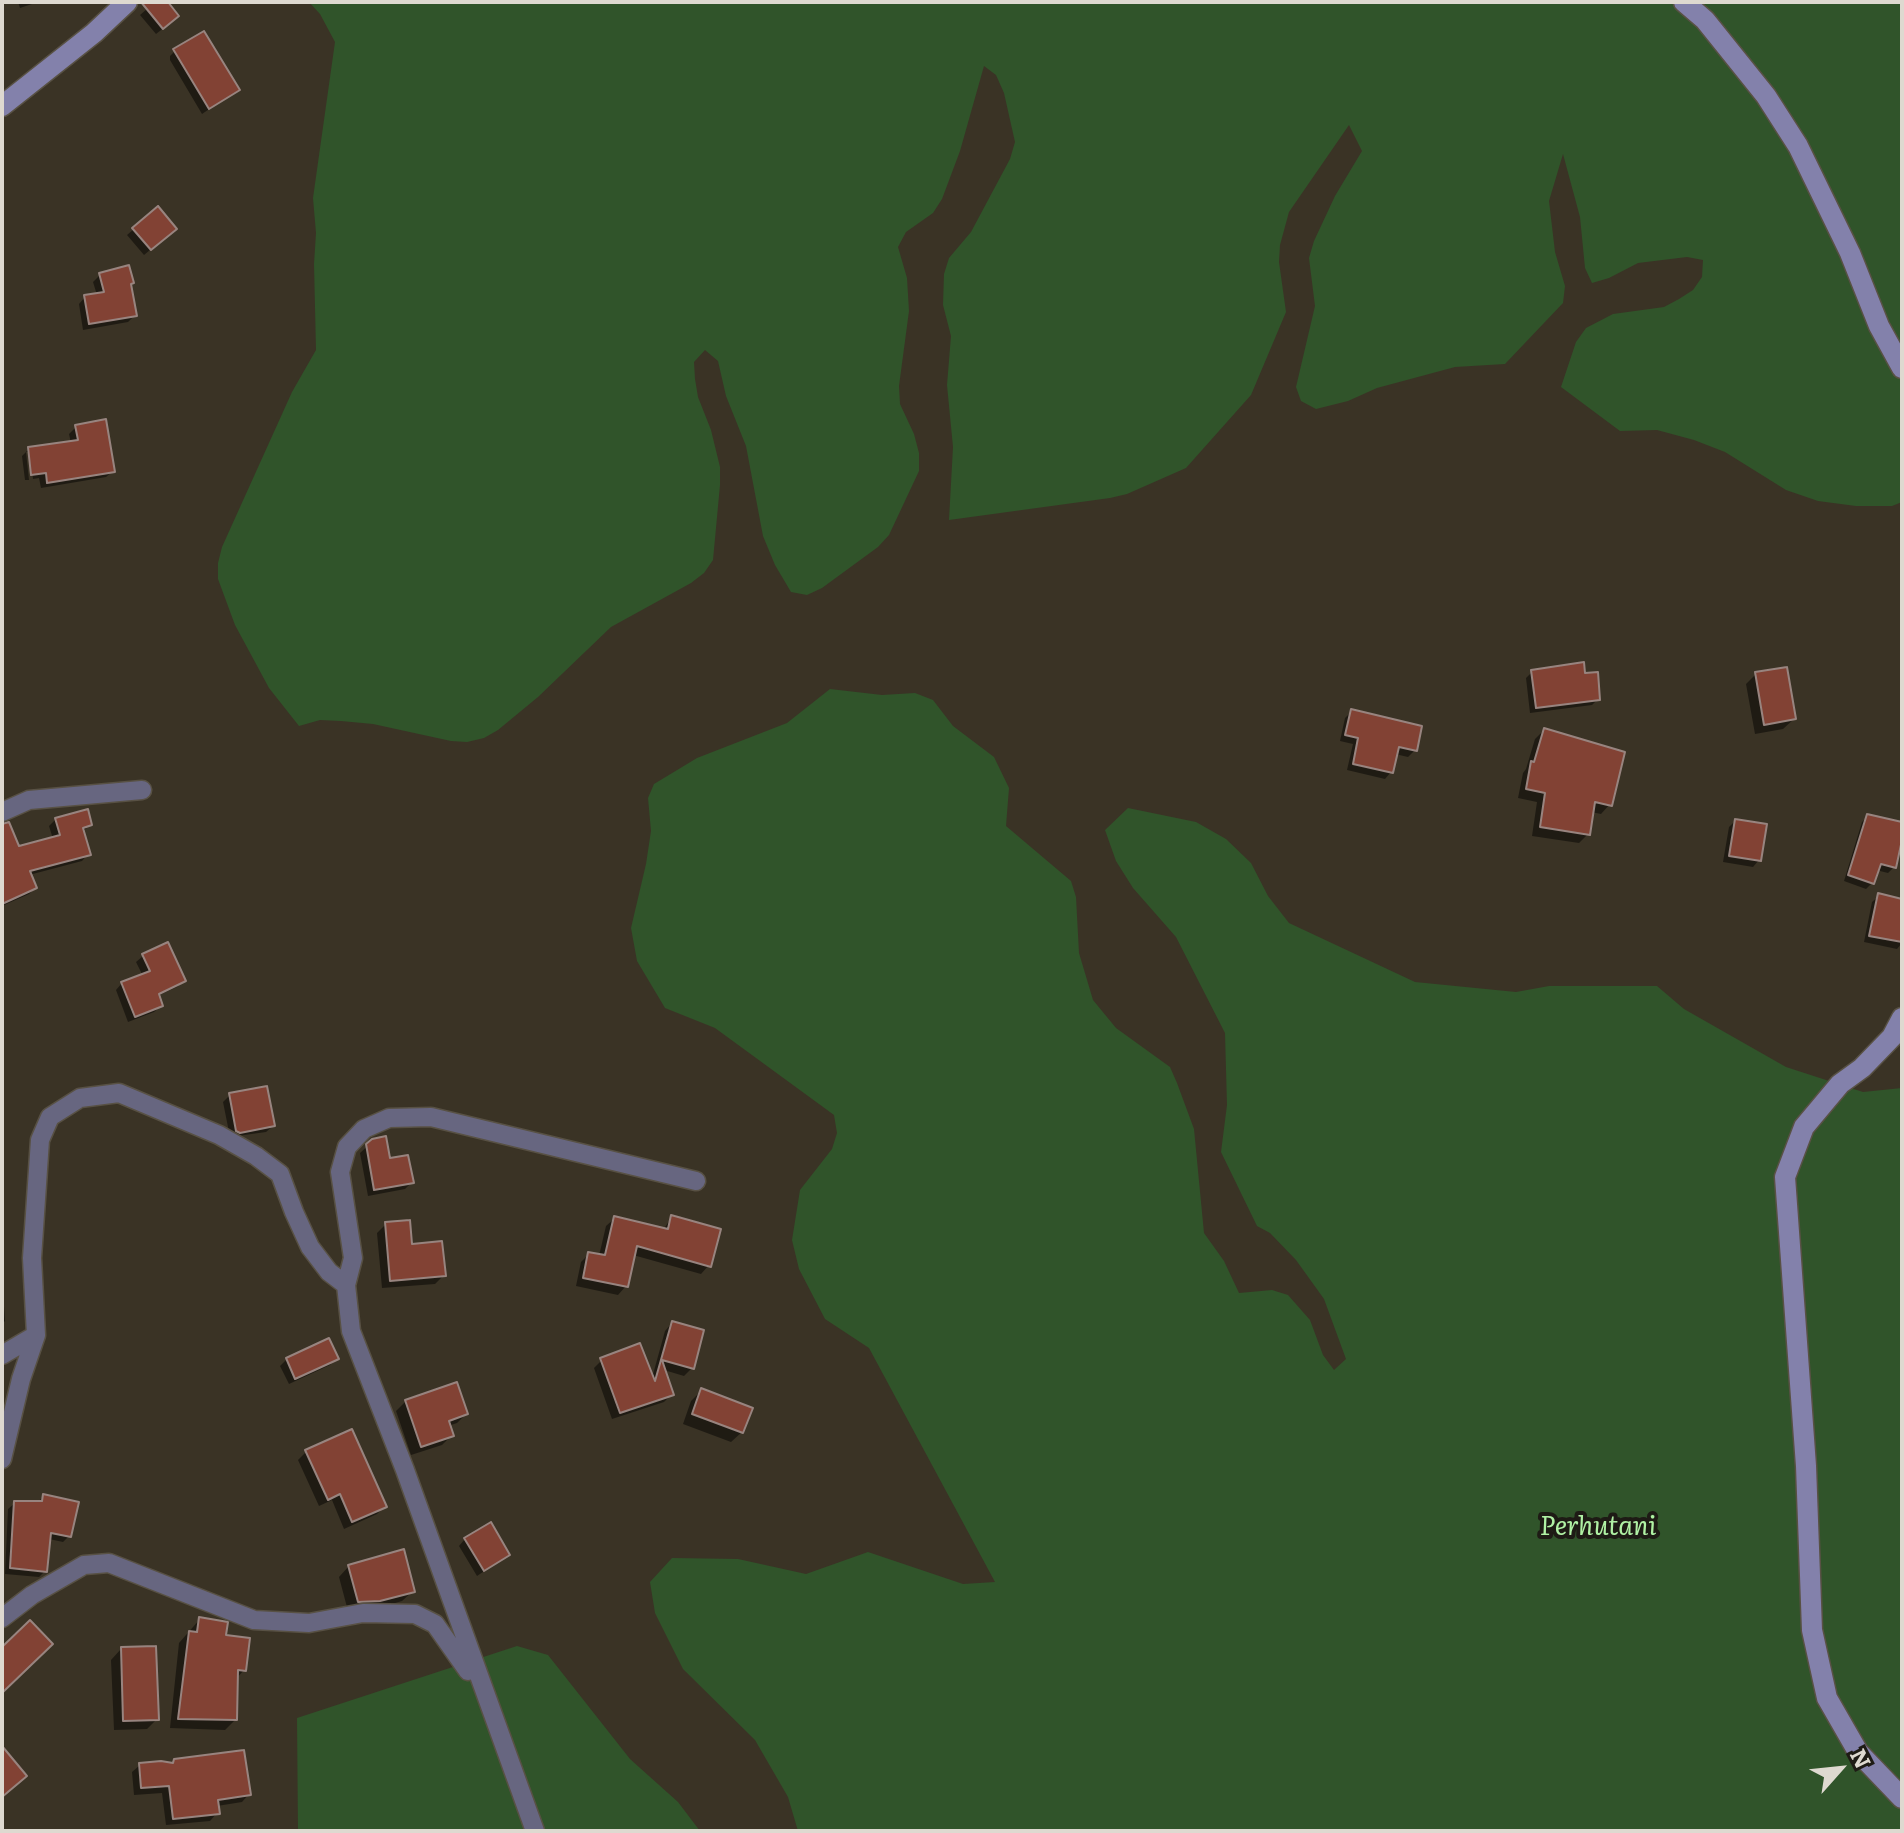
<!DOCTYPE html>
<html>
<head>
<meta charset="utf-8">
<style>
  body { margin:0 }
  #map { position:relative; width:1904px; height:1833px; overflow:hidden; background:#3a3325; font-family:Literata,serif }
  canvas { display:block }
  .frame { position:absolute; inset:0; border:4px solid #ded9d0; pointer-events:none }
  .north { position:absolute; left:1800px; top:1729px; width:80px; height:80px; -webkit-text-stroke:6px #1e1b15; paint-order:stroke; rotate:63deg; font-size:22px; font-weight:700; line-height:32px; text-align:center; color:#ded9d0 }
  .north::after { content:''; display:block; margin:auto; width:28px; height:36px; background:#ded9d0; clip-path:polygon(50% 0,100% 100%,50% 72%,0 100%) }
</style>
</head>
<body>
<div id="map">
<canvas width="1904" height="1833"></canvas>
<div class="frame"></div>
<div class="north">N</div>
</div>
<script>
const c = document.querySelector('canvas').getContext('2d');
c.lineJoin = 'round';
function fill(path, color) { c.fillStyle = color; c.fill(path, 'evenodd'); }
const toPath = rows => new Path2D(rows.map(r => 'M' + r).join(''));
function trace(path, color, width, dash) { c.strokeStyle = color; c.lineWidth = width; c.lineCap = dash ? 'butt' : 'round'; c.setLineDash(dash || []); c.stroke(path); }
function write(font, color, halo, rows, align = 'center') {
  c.font = font + ' Literata,serif'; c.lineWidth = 8; c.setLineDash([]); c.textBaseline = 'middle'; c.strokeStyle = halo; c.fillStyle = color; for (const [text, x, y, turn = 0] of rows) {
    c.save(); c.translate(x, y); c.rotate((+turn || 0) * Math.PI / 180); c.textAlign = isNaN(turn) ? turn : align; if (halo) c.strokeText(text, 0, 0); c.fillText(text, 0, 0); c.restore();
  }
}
fill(toPath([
  [309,2,1902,2,1902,502,1892,506,1856,506,1818,501,1786,490,1725,452,1694,440,1657,430,1620,431,1561,387,1576,342,1586,328,1613,314,1664,307,1679,299,1693,290,1702,277,1703,260,1687,257,1638,263,1609,278,1592,283,1585,268,1580,217,1563,154,1549,201,1555,252,1565,286,1563,303,1505,364,1455,367,1377,388,1348,401,1316,409,1301,401,1296,387,1315,306,1309,258,1314,241,1335,196,1362,151,1349,125,1289,212,1280,245,1279,262,1286,312,1251,395,1186,468,1127,494,1110,498,949,520,953,447,947,385,951,336,943,305,944,274,949,258,971,232,1010,159,1015,142,1004,93,996,75,984,66,960,151,942,199,933,213,906,232,898,247,907,278,909,311,899,386,900,404,914,434,919,453,919,471,889,535,878,547,822,588,807,595,791,592,775,565,763,536,746,446,726,396,718,361,705,350,694,362,695,379,698,397,711,430,720,467,720,485,713,560,704,573,691,583,611,627,538,697,498,730,484,738,467,742,451,741,373,724,341,721,320,720,299,726,269,688,235,625,218,579,218,563,222,547,292,392,316,350,314,264,316,233,313,198,335,42,320,14],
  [830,689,882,695,915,693,933,700,953,726,994,757,1009,788,1006,826,1071,881,1076,897,1079,953,1093,1000,1116,1028,1170,1067,1177,1083,1194,1129,1204,1233,1224,1261,1239,1293,1272,1290,1288,1295,1310,1320,1323,1355,1334,1370,1346,1359,1324,1299,1296,1260,1270,1233,1257,1226,1221,1152,1227,1105,1225,1033,1176,937,1133,888,1116,861,1105,830,1128,808,1196,822,1226,839,1251,863,1268,896,1289,923,1415,982,1516,992,1549,986,1657,986,1684,1009,1786,1067,1863,1092,1902,1088,1902,1831,798,1831,788,1797,755,1740,683,1669,655,1613,650,1582,672,1558,738,1559,806,1574,868,1552,963,1584,995,1582,869,1348,825,1319,799,1269,792,1240,800,1190,832,1149,837,1133,834,1115,715,1028,665,1008,637,961,631,928,646,864,651,831,648,798,654,784,697,758,787,723],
  [517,1646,548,1655,630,1759,678,1802,700,1831,298,1831,297,1718]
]), '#30542a');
fill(toPath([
  [18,2,38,2,20,8],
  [155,2,165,2,170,23,156,34,140,15],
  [177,49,237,90,202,114,170,60,170,56],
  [134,229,168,235,144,255,127,235],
  [100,275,132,283,129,286,134,316,128,322,83,330,79,304,85,297,97,295,93,282],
  [76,427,113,471,106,477,41,488,39,478,33,479,30,452,26,452,29,480,25,480,22,456,29,449,71,443,69,434],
  [1532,672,1584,675,1598,699,1592,705,1530,713,1526,678],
  [1756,674,1794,719,1783,729,1755,734,1746,684],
  [1352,711,1415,750,1408,757,1395,754,1391,772,1385,779,1347,770,1353,744,1340,741,1345,718],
  [1544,730,1610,804,1601,814,1591,812,1588,834,1579,843,1532,836,1537,802,1518,798,1523,773,1526,769,1535,739],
  [1868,816,1902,824,1902,844,1899,844,1894,867,1888,873,1876,870,1872,883,1866,889,1844,881,1862,822],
  [56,819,90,825,82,832,88,854,82,861,29,875,35,888,29,894,2,906,2,825,18,848,53,839,49,826],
  [1735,821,1759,860,1753,867,1723,862,1729,827],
  [1879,896,1902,901,1902,943,1897,949,1864,942,1872,902],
  [143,956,184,981,177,987,157,996,161,1006,154,1012,128,1022,116,990,122,983,143,976,136,962],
  [230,1095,273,1126,266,1132,230,1137,223,1102],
  [373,1141,388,1160,412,1182,405,1189,368,1196,360,1153],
  [672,1217,709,1265,701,1274,633,1255,626,1286,618,1295,576,1286,581,1262,589,1254,599,1256,606,1226,615,1218,663,1230],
  [386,1224,444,1275,435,1284,382,1288,377,1233],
  [2,1277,5,1321,2,1324],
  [672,1323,692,1368,684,1376,664,1370,672,1394,664,1402,612,1419,594,1368,602,1360,652,1378,665,1331],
  [336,1358,330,1365,289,1384,280,1366,287,1359],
  [701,1391,742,1432,731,1442,683,1424,691,1401],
  [406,1401,466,1414,457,1423,448,1426,451,1436,442,1445,411,1455,396,1411],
  [306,1452,385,1506,377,1514,344,1529,332,1500,319,1506,298,1460],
  [44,1496,69,1536,63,1542,49,1539,45,1571,39,1577,5,1574,8,1509,15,1503,37,1503],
  [465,1539,508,1555,477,1576,459,1546],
  [349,1566,413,1591,402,1601,368,1611,348,1611,339,1577],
  [200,1619,223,1637,244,1670,236,1679,235,1720,225,1730,170,1728,179,1643],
  [121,1649,157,1719,147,1729,114,1730,111,1660],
  [175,1761,249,1794,242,1802,217,1806,217,1813,210,1821,166,1825,162,1793,134,1795,132,1772,140,1765,171,1765]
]), '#0007');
const building = toPath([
  [141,2,168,2,179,16,163,29,141,2],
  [204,31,240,90,209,109,173,49,204,31],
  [158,206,177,229,151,250,132,228,158,206],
  [129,265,134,283,131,284,137,316,89,324,84,295,104,292,99,273,129,265],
  [106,419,115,472,47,483,46,473,31,475,28,447,78,440,75,425,106,419],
  [1584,662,1585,673,1598,672,1600,700,1536,708,1531,670,1584,662],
  [1787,667,1796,719,1764,725,1755,672,1787,667],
  [1351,709,1422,726,1417,751,1399,747,1393,773,1353,764,1358,738,1345,735,1351,709],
  [1544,728,1625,752,1612,806,1595,802,1590,835,1540,827,1545,793,1526,789,1531,761,1534,762,1544,728],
  [88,809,92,825,83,828,91,855,30,871,37,888,2,904,2,824,9,822,19,846,60,835,55,818,88,809],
  [1867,814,1902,822,1902,840,1896,868,1881,864,1874,884,1848,875,1867,814],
  [1735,819,1767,824,1761,861,1729,856,1735,819],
  [1878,893,1902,899,1902,942,1869,936,1878,893],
  [168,942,186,981,159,994,163,1006,135,1017,121,982,150,971,142,954,168,942],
  [267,1086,275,1126,240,1133,236,1131,229,1093,267,1086],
  [386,1136,390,1158,408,1155,414,1183,374,1190,366,1144,372,1139,386,1136],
  [671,1215,721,1229,711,1267,637,1246,628,1287,583,1278,588,1252,605,1255,614,1216,668,1229,671,1215],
  [410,1220,412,1244,442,1241,446,1276,390,1281,385,1222,410,1220],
  [672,1321,704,1330,694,1369,662,1360,674,1395,620,1413,600,1358,640,1343,655,1381,672,1321],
  [329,1338,339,1359,295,1379,286,1358,329,1338],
  [457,1382,468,1414,449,1421,454,1436,421,1447,405,1400,457,1382],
  [701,1388,753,1408,743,1433,692,1414,701,1388],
  [352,1429,387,1507,352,1522,340,1494,328,1500,305,1450,352,1429],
  [43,1494,79,1502,71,1537,51,1533,47,1572,10,1568,14,1501,42,1501,43,1494],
  [491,1522,510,1555,484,1571,464,1538,491,1522],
  [404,1549,415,1592,380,1601,358,1602,348,1565,404,1549],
  [199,1617,228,1622,226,1635,250,1638,246,1671,238,1670,237,1720,178,1719,189,1631,197,1632,199,1617],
  [30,1620,53,1644,2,1693,2,1647,30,1620],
  [156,1646,159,1720,123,1721,121,1647,156,1646],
  [2,1746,27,1776,2,1797,2,1746],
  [244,1750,251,1795,218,1800,220,1814,173,1819,169,1786,141,1788,139,1763,161,1761,173,1763,174,1759,244,1750]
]);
fill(building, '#824234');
trace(building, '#98847f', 2);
const street = toPath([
  [2,812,29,800,142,790],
  [2,1355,36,1335],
  [2,1459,21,1379,36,1335,32,1258,40,1140,50,1117,80,1098,119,1093,219,1135,256,1156,280,1174,294,1212,310,1247,329,1272,346,1285],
  [2,1618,32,1595,84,1565,109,1563,254,1620,309,1623,363,1613,415,1614,435,1624,468,1671],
  [535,1831,405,1470,351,1331,346,1285,353,1258,340,1172,347,1147,364,1129,389,1118,431,1117,696,1181]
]);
const secondary = toPath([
  [1684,2,1705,20,1766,96,1798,146,1850,253,1879,326,1902,368],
  [2,106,94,33,127,2],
  [1902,1018,1892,1037,1862,1068,1840,1084,1804,1127,1785,1177,1806,1466,1812,1630,1827,1698,1858,1752,1902,1798]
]);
trace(street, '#585144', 21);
trace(secondary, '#585144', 23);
trace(street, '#676680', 18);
trace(secondary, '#8381ab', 20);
write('italic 26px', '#b0f1a4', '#1e1b15', [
  ["Perhutani",1598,1527]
]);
</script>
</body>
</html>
